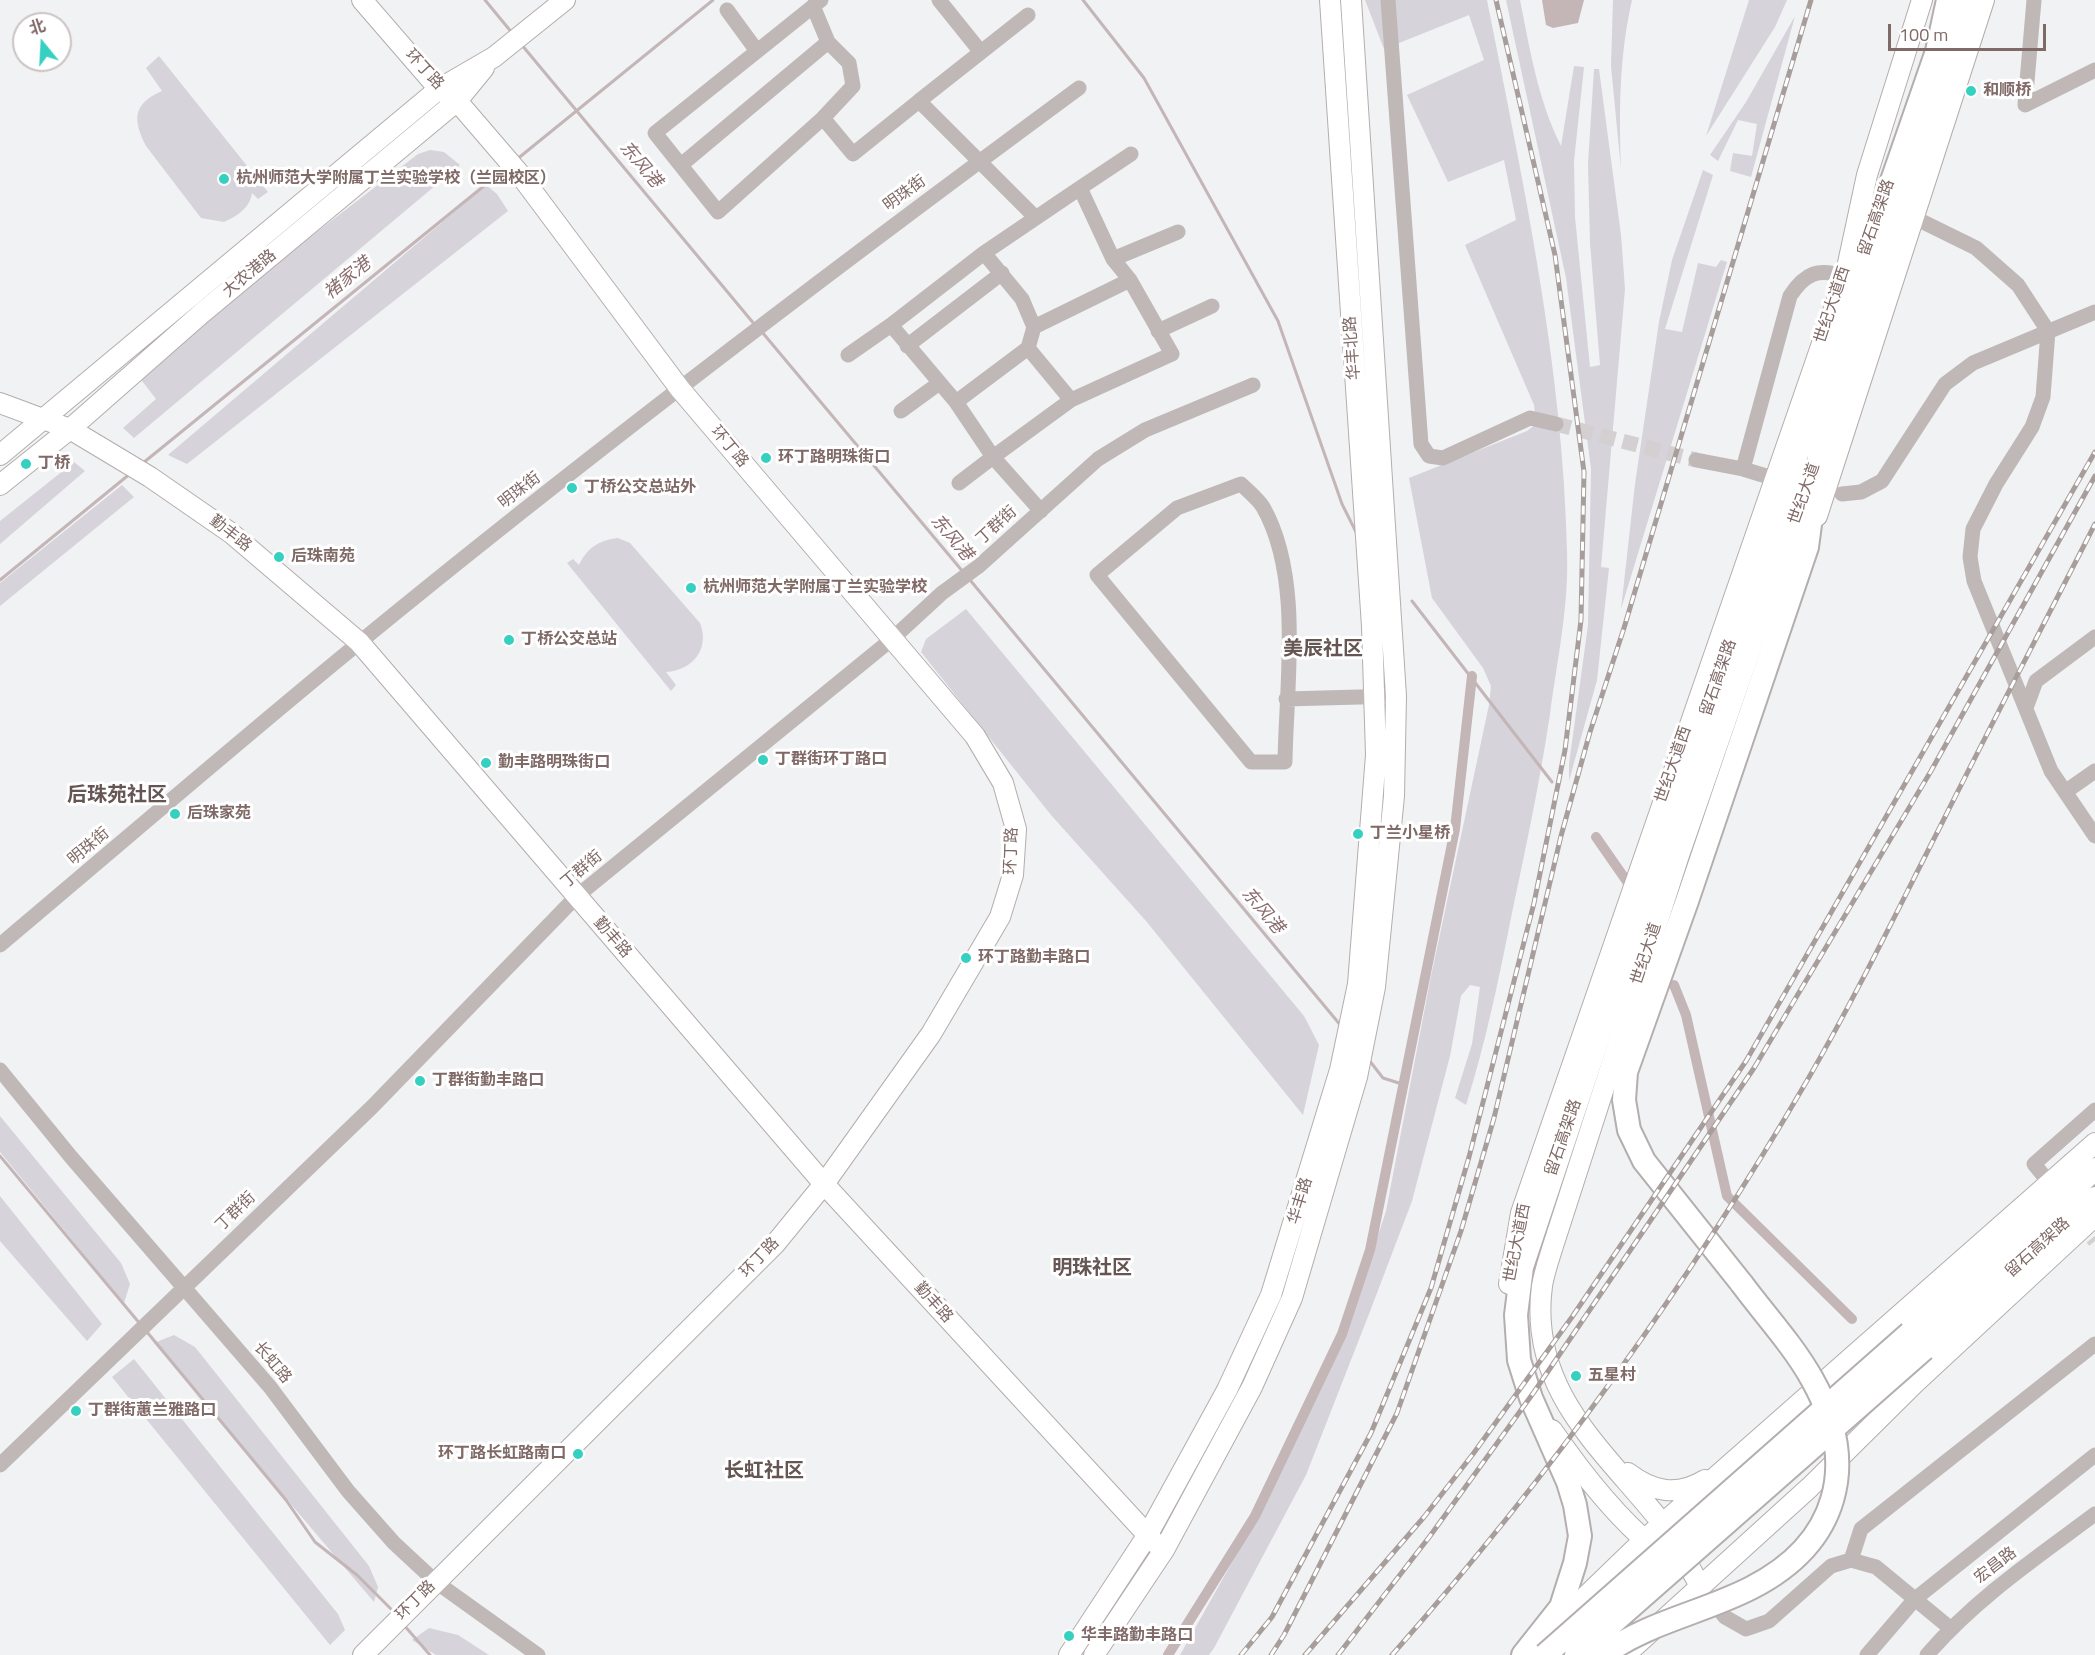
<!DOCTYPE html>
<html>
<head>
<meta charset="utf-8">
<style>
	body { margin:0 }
	#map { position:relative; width:2095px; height:1655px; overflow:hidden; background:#f1f2f4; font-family:"Titillium Web","Noto Sans SC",sans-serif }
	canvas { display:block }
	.north { position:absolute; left:12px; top:12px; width:60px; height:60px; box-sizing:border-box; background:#fff; border:2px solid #ccc3c2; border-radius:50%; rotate:342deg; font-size:16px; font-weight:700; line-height:24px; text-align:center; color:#7f6a67 }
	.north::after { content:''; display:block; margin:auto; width:21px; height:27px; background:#36d0c1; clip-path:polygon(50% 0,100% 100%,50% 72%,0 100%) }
	.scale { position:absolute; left:1888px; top:24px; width:158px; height:27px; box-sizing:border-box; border:3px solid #7f6a67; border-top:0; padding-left:8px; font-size:18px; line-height:21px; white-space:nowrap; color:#7f6a67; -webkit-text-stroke:4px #fff; paint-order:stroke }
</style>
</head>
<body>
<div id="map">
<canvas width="2095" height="1655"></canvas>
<div class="north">北</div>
<div class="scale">100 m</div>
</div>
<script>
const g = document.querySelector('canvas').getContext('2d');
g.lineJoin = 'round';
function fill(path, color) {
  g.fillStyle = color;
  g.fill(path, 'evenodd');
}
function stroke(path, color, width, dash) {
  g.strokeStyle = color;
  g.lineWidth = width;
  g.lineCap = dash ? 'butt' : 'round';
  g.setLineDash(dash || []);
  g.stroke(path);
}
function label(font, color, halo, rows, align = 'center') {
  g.font = font + ' "Titillium Web","Noto Sans SC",sans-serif';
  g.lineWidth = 6;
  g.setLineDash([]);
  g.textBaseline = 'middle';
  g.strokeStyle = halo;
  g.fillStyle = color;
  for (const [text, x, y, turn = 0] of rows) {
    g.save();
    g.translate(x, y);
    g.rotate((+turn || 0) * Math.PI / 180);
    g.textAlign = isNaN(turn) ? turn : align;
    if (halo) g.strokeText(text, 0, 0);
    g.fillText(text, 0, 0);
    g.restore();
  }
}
fill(new Path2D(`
	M1365,0h122c36,182 76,366 80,552 2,54 -10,109 -17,162 -10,67 -24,133 -38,199 -13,65 -26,129 -46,192l-11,-7 17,-54 8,-57 -10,-2 -9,11 -11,60 -38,145 -43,113 -63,161 -92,173 -5,7h-29l78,-139 54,-111 49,-118 25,-76 45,-235 58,-271 2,-19 -8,-18 -51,-70 -23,-120 118,-47 9,-7 -2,-19 -69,-160 51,-25 -12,-60 -56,22 -41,-87 77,-35 -15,-45 -85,34z
	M1506,0h14c10,50 18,100 41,146l13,-80 10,1 -10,94 1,56 15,150 10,-2 -10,-122 -2,-79 6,-95h5l22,166 4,54 -24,278 8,1 -12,112 -28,101v-17l19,-139 3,-156 -25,-191z
	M1613,0h19c-13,57 -13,111 -11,169l-10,-103z
	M1749,0h38l-12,27 -69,109z
	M1795,16l-44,161 -21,-6 3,-18 19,3 5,-32 -19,-4 -20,41 -8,-6 36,-53z
	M159,56l109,136 -10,7 -6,-6c-2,15 -15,23 -28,29l-23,-4 -55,-72c-13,-26 -14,-42 16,-55l-16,-23z
	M430,150l14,2 16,13 -326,273 -11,-10 33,-29 -21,-27 283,-218z
	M1703,170l10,5 -48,154 17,3 16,-69 18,4 5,-7 6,2 -106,347 14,-125 24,-162 13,-62z
	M486,185l11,9 11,17 -321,253 -19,-9z
	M74,462l11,9 -85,73v-23z
	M122,485l12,12 -134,109v-23z
	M618,538l12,5 70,80c10,26 -7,47 -34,49l10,13 -5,6 -104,-128 6,-4 6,6c8,-17 20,-25 39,-27z
	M966,609l338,407 15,29 -16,70 -157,-194 -95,-106 -130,-163 5,-13z
	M0,1116l121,147 9,21 -6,19 -124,-151z
	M0,1196l102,128 -15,17 -87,-100z
	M174,1335l21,12 174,219 9,21 -4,15 -220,-259z
	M134,1359l204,255 7,16 -15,15 -218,-268z
	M429,1628l29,7 31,20h-53l-24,-15z`), '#d6d3db');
fill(new Path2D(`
	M1542,0h42l-6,23 -25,5 -7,-3z`), '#c4b5b7');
stroke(new Path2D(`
	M485,0l28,34
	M1083,0l61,78 134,243 64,183 14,28
	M521,44l234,281
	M516,160l197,-160
	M762,332l202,241
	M143,463l363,-295
	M0,580l131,-107
	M970,580l372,447
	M1412,601l140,181
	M1369,1060l14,18 19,6
	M0,1156l141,169
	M147,1332l139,168 29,42 42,33 39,39
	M403,1624l27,31`), '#c4b5b7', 3);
stroke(new Path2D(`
	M1596,837l32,46
	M1674,985l12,30 41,181 125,123
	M1168,1655l87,-139 87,-182 28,-84 85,-421 17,-153`), '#c4b5b7', 10);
stroke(new Path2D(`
	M1556,424l140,36
	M2078,1220l17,21`), '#d4d0d1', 15, [15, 8]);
const major = new Path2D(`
	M362,0l77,89 18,12 61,71 162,217 295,347 28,47 13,46 -3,46 -13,42 -69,117 -107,150 -49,60 -412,411
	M0,403l70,26 80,48 81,56 128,109 465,542 331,359
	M0,455l439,-366 55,-32 71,-57
	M0,485l70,-56 132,-116 255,-212 27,-33
	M1817,516l167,-516
	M1509,1284l12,-71 324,-936 22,-102 55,-175
	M1552,1430c29,42 62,85 102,118
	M1628,1473c25,19 49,24 77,7
	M1700,1586c-12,-21 -23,-44 -38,-63 -58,-73 -134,-132 -120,-237 2,-13 7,-27 11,-40l126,-391 130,-374
	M1554,1627l90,-87 451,-397
	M1069,1655l78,-119 80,-146 44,-95 69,-225 18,-86 18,-229 -4,-129 -42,-626
	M1094,1655l70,-105 88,-163 40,-89 65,-221 18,-90 19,-191 2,-100 -45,-696
	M1625,1655l185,-168 105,-104 180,-167`);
const highway = new Path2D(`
	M1742,1284l-98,-123 -15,-31 -5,-30 2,-28 61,-171 120,-354 13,-98 33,-90 116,-359
	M1910,1333l185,-164
	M1924,1349l171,-151
	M1523,1655l38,-48 14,-44 5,-27 -5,-31 -7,-23 -37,-84 -12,-38 -3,-45 6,-48 175,-525 240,-691 11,-51`);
stroke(major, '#b4adac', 22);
stroke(highway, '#b4aeae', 26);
stroke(new Path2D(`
	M821,0l-166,133 63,79 105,-94 30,36 66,-53
	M939,0l41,51
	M1388,0l33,444 8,12 14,2 87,-40 26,6
	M2034,0l-9,105 70,-35
	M813,6l15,36 21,21 4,23 -30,32
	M727,10l30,41
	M1028,15l-109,86 117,117
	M681,165l147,-123
	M1080,188l51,-34
	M1915,218l61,30 42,37 30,46 -5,66 -11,30 -36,57 -23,45 -3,28 4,24 77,190 44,65
	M984,253l38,46 12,28 -6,21 43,52
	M1113,259l65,-27
	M1034,327l96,-47
	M1158,331l54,-25
	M907,346l95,-73
	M848,355l43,-30
	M956,402l72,-54
	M901,411l37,-27
	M1696,460l47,9
	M1766,476l-23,-7 47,-173c15,-23 29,-29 55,-19
	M959,483l34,-26 -37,-55 -65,-77 93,-72 96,-65 33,71 17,21 42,74 -101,46 -78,57 48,54
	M1241,484c7,7 17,15 22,23 40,70 23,178 22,255h-34l-154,-187 80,-67z
	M1842,494l19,-2 21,-11 63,-97 28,-21 122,-51
	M1286,699l110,-3
	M2026,708l10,-27 59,-44
	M2065,792l30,-21
	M0,945c120,-101 239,-204 360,-303 234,-192 476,-375 719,-554
	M0,1070l71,87 199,230 78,104 46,52 42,39 102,73
	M2043,1175l-9,-11 61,-54
	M0,1465l372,-358 204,-210 316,-258 50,-46 37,-27 119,-107 47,-29 108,-45
	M1851,1560l10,-31 234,-185
	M1709,1597l16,20 21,12 23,-8 62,-55 20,-6 25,7 74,61
	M1867,1655l48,-56 180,-144
	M1927,1655c48,-56 109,-97 168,-141`), '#bfb8b7', 15);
stroke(major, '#fff', 20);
stroke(highway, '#fff', 22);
const rail = new Path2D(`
	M1241,1655l31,-38 99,-184 60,-145 38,-131 65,-254 31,-153 16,-130 3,-148 -29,-217 -59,-255
	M1271,1655l13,-20 113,-222 64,-182 33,-113 67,-282 29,-104 34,-104 187,-628
	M1305,1655l119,-138 49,-63 99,-137 174,-256 349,-609
	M1338,1655l92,-119 104,-144 220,-324 177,-297 164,-295
	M1392,1655c157,-178 297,-371 416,-576 48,-83 90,-170 134,-256 50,-100 102,-199 153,-299`);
stroke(rail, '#a79e9c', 5);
stroke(rail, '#fff', 3, [9]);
const highwayBridge = new Path2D(`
	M1545,1655l365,-322
	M1576,1655l348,-306
	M1603,1655c45,-33 99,-42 148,-67 88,-45 109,-124 61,-209 -19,-34 -47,-64 -70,-95`);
stroke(highwayBridge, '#b4aeae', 26, []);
stroke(highwayBridge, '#fff', 22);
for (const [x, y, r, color] of [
	[1971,91,6,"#36d0c1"],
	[224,179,6,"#36d0c1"],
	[766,458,6,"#36d0c1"],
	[26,464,6,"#36d0c1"],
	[572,488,6,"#36d0c1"],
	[279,557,6,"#36d0c1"],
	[691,588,6,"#36d0c1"],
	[509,640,6,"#36d0c1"],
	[763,760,6,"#36d0c1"],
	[486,763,6,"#36d0c1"],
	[175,814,6,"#36d0c1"],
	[1358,834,6,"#36d0c1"],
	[966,958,6,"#36d0c1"],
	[420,1081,6,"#36d0c1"],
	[1576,1376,6,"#36d0c1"],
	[76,1411,6,"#36d0c1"],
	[578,1454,6,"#36d0c1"],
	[1069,1636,6,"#36d0c1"]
]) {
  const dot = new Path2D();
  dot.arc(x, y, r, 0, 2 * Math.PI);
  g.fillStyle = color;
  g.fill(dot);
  stroke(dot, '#fff', 2);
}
label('16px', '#7f6a67', '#fff', [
	["环丁路",424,70,47],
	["明珠街",905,194,-36],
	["留石高架路",1877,218,-71],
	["大农港路",250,274,-40],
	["世纪大道西",1833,305,-72],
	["华丰北路",1353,348,-94],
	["环丁路",729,447,50],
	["明珠街",520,491,-38],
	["世纪大道",1805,494,-71],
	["丁群街",997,526,-42],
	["勤丰路",230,534,38],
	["留石高架路",1719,678,-71],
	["世纪大道西",1674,765,-71],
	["明珠街",89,847,-40],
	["环丁路",1012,851,-88],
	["丁群街",582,870,-40],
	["勤丰路",612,938,49],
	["世纪大道",1647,954,-72],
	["留石高架路",1564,1138,-71],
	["华丰路",1301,1201,-73],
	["丁群街",236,1212,-44],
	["世纪大道西",1518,1243,-79],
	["留石高架路",2038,1248,-42],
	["环丁路",760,1258,-46],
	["勤丰路",933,1303,48],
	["长虹路",272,1363,50],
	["宏昌路",1996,1566,-38],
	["环丁路",416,1601,-45]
]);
label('bold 16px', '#7f6a67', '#fff', [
	["和顺桥",1983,91],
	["杭州师范大学附属丁兰实验学校（兰园校区）",236,179],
	["环丁路明珠街口",778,458],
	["丁桥",38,464],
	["丁桥公交总站外",584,488],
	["后珠南苑",291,557],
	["杭州师范大学附属丁兰实验学校",703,588],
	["丁桥公交总站",521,640],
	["丁群街环丁路口",775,760],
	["勤丰路明珠街口",498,763],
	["后珠家苑",187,814],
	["丁兰小星桥",1370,834],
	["环丁路勤丰路口",978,958],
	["丁群街勤丰路口",432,1081],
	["五星村",1588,1376],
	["丁群街蕙兰雅路口",88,1411],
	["环丁路长虹路南口",566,1454,"right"],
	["华丰路勤丰路口",1081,1636]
], 'left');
label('italic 18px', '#8a6d6f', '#fff', [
	["东风港",640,165,50],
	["褚家港",348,279,-39],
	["东风港",951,538,50],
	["东风港",1262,911,50]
]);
label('bold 20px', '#655654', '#fff', [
	["美辰社区",1323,650],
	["后珠苑社区",117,796],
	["明珠社区",1092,1269],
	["长虹社区",764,1472]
]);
</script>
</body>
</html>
